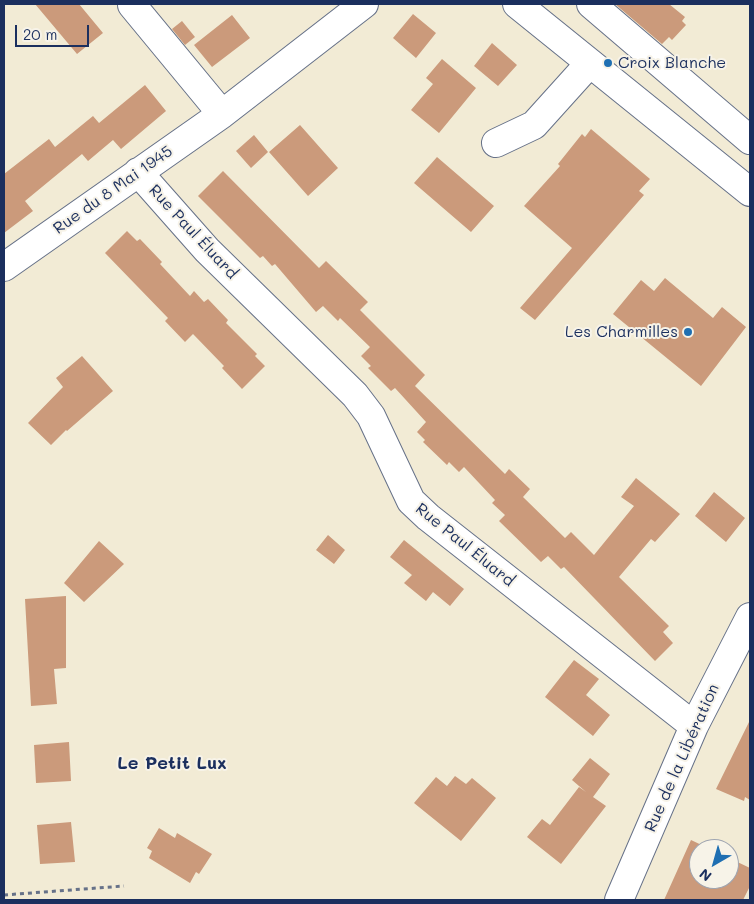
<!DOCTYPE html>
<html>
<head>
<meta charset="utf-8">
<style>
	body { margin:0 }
	#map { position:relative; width:754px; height:904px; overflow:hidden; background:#f2ebd5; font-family:Mali,sans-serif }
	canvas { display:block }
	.frame { position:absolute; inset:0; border:5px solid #1b2f5e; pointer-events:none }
	.north { position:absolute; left:689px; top:839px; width:50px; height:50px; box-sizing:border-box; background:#f7f3e8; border:1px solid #9fa5b1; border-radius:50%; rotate:218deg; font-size:14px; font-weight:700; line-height:20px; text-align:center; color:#1b2f5e }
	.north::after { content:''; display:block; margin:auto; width:18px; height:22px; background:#1f6fb2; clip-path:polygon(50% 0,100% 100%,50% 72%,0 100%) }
	.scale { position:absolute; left:15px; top:25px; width:74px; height:22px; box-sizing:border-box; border:2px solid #1b2f5e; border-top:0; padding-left:6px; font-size:15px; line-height:18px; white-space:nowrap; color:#1b2f5e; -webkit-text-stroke:4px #f7f3e8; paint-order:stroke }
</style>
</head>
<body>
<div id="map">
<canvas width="754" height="904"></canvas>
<div class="frame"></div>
<div class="north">N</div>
<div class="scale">20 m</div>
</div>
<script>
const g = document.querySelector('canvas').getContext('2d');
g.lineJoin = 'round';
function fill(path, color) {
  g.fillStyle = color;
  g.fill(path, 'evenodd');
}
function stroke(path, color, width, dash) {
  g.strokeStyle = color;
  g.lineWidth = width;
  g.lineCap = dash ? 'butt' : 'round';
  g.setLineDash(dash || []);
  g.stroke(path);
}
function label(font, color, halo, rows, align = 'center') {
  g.font = font + ' Mali,sans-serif';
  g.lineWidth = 4;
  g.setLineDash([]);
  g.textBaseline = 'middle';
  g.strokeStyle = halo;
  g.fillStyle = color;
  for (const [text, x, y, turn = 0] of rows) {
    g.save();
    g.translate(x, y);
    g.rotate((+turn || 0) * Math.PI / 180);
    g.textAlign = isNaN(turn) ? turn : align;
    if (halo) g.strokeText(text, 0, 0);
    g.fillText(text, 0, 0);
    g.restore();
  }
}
fill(new Path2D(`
	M35,4h44l24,29 -26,21z
	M615,4h54l16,13 -3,4 4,4 -14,15 -3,-3 -7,7z
	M413,14l23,19 -20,25 -23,-20z
	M232,15l18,23 -38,29 -18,-22z
	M182,21l13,16 -10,8 -13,-16z
	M492,43l25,22 -19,21 -24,-20z
	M442,59l34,29 -37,45 -28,-23 22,-26 -7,-6z
	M145,85l21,26 -45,38 -8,-9 -25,21 -6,-7 -57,47 8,10 -29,22v-59l45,-35 6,8 38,-31 6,7z
	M300,125l38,43 -30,28 -39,-44z
	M591,129l59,50 -11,12 5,4 -109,125 -15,-12 52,-60 -48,-42 36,-40 -2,-2 24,-30 3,3z
	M254,135l14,17 -17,16 -15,-17z
	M437,157l57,49 -23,26 -57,-49z
	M223,171l96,97 7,-7 42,41 -8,8 65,65 -10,11 90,88 4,-5 21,20 -7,8 42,41 6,-6 23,23 40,-49 -13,-9 15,-19 44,36 -25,28 -4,-3 -32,38 50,49 -6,6 10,11 -18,18 -91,-94 -3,2 -13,-13 -7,6 -42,-41 6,-6 -13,-12 3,-3 -31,-33 -5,5 -10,-10 -2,3 -24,-23 2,-2 -8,-8 9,-10 -31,-34 -4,3 -23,-23 3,-2 -10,-10 9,-9 -30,-29 -2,3 -15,-15 -7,6 -41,-48 -3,2 -9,-10 -3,2 -62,-62z
	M127,231l10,10 3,-2 22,23 -2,2 30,32 4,-5 10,11 4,-3 20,21 -2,3 31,31 -2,2 10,10 -23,23 -20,-21 2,-2 -31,-32 -8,8 -20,-21 3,-3 -63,-65z
	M665,278l48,40 9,-11 24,20 -45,59 -88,-72 28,-34 13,11z
	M82,356l31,35 -46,40 -1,-1 -15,15 -23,-22 35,-36 -7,-9z
	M714,492l31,26 -19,24 -31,-26z
	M328,535l17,15 -11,14 -18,-14z
	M404,540l60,49 -14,17 -17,-14 -7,9 -22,-18 8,-8 -22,-18z
	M99,541l25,23 -40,38 -20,-19z
	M66,596v72l-12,1 3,35 -26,2 -6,-107z
	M574,660l25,19 -13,16 24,20 -17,21 -48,-39z
	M750,720v80l-5,-3 -1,4 -28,-12z
	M69,742l2,39 -35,2 -2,-38z
	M590,758l20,16 -17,23 13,9 -45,58 -34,-27 15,-18 8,6 29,-38 7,5 -14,-12z
	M455,776l11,8 6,-6 24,20 -35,43 -47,-38 22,-26 11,9z
	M71,822l4,40 -35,2 -3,-39z
	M159,828l16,10 2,-5 35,21 -13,20 -3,-2 -6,11 -41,-25 3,-7 -5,-3z
	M691,840l19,9h-11v30h30v-21l21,10v18l-7,14h-79z`), '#cb9a7b');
const minor = new Path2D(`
	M133,4l-1,1 90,109
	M517,4l233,188
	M591,4l159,136
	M496,143l38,-18 55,-61
	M138,172l69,78 148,145 16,21 40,85 17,16 266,209
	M4,267l218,-153 142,-110
	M619,900l75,-174 56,-109`);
stroke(minor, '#667188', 30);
stroke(new Path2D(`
	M4,895l120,-9`), '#667188', 3, [4, 4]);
stroke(minor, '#fff', 28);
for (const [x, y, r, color] of [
	[608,63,5,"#1f6fb2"],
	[688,332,5,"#1f6fb2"]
]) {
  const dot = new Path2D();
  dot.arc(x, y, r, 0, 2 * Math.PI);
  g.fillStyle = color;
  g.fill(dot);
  stroke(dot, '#f7f3e8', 2);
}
label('16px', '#1b2f5e', '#f7f3e8', [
	["Croix Blanche",618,63],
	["Les Charmilles",678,332,"right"]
], 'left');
label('16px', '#1b2f5e', '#f7f3e8', [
	["Rue du 8 Mai 1945",113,190,-35],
	["Rue Paul Éluard",193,232,47],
	["Rue Paul Éluard",465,545,39],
	["Rue de la Libération",682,758,-66]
]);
label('bold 18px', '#1b2f5e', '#f7f3e8', [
	["Le Petit Lux",172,763]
]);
</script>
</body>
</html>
